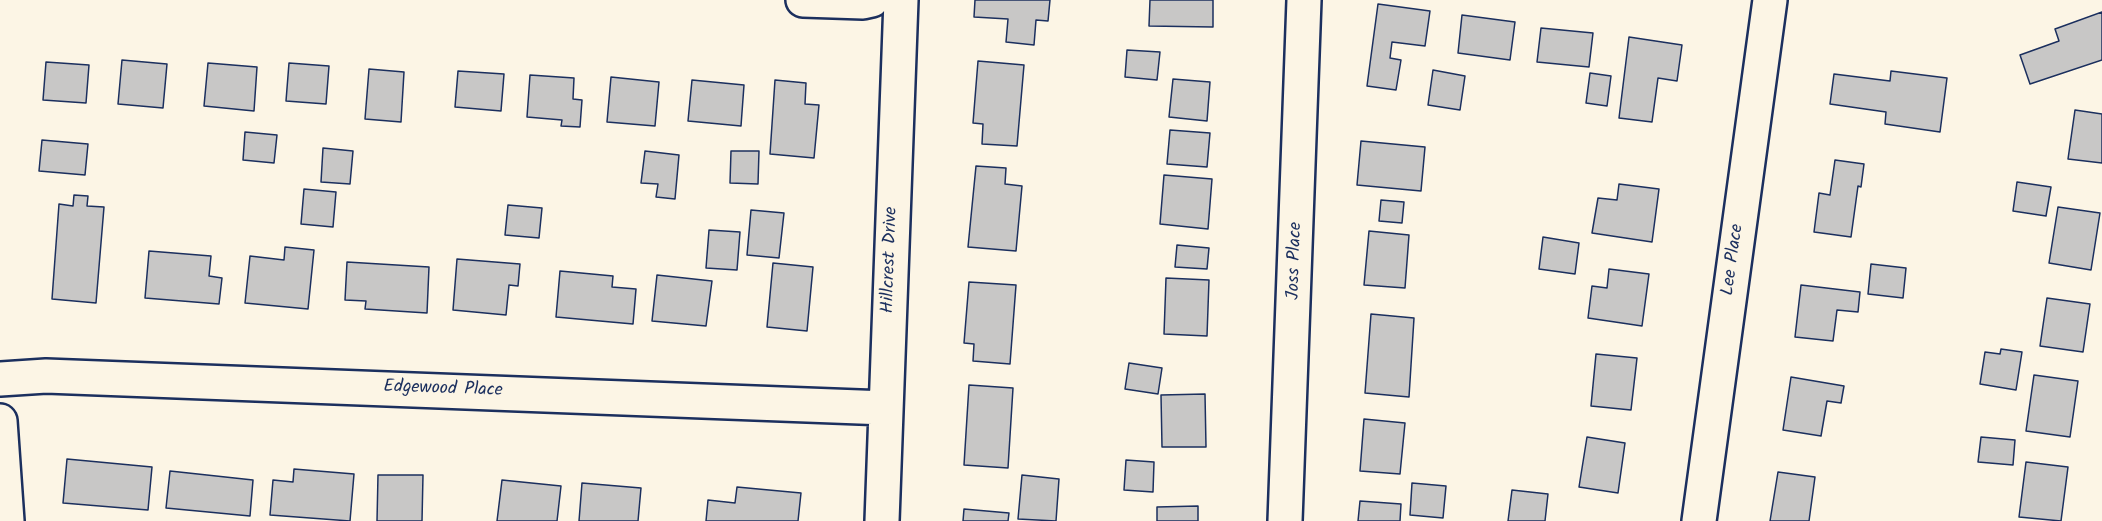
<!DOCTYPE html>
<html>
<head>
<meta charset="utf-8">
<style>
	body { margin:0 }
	canvas { display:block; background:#fcf5e5 }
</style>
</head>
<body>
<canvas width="2102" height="521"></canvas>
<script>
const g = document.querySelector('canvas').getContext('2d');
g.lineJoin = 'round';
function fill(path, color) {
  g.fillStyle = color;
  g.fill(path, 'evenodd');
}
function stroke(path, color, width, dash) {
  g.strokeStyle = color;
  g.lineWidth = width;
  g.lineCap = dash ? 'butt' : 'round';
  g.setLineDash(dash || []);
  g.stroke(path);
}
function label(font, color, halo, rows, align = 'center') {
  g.font = font + ' Kalam,sans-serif';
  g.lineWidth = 5;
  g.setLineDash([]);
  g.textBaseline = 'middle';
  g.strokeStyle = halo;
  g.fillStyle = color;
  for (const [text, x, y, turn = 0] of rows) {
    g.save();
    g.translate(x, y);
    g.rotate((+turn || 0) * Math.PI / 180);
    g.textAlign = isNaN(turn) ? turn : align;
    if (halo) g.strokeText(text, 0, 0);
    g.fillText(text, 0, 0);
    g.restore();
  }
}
const building = new Path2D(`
	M975,0h75l-2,21 -12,-1 -2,25 -28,-3 2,-23 -34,-2z
	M1150,0h63v27l-64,-1z
	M1378,4l52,7 -5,35 -33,-4 -2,16 11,2 -5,30 -29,-4z
	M2102,12v48l-72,24 -10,-29 39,-14 -4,-12z
	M1462,15l53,7 -5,38 -52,-7z
	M1541,28l52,5 -4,34 -52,-5z
	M1629,37l53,8 -5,36 -19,-3 -6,44 -33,-4z
	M1127,50l33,2 -3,28 -32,-3z
	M122,60l45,4 -4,44 -45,-4z
	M978,61l46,4 -7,81 -35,-2 1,-20 -10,-1z
	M46,62l43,3 -3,38 -43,-3z
	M208,63l49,4 -3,44 -50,-5z
	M289,63l40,3 -3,38 -40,-3z
	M369,69l35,3 -3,50 -36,-3z
	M1433,70l32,6 -5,34 -32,-5z
	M458,71l46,3 -3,37 -46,-4z
	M1891,71l56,7 -7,54 -55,-8 1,-12 -56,-8 4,-30 56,7z
	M1590,73l21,3 -4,30 -21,-3z
	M530,75l44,3 -1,21 9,1 -2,27 -19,-1 1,-6 -35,-3z
	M611,77l48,5 -4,44 -48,-4z
	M1173,79l37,3 -3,39 -38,-4z
	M692,80l52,5 -3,41 -53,-5z
	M775,80l31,3 -1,21 14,1 -5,53 -44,-4z
	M2075,110l27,4v49l-34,-4z
	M1170,130l40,3 -3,34 -40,-3z
	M245,132l32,3 -3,28 -31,-3z
	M42,140l46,4 -3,31 -46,-4z
	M1361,141l64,6 -4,44 -64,-6z
	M323,148l30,3 -3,33 -29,-2z
	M645,151l34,4 -4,44 -19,-2 2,-13 -17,-1z
	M731,151h28l-1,33 -28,-1z
	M1835,160l29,4 -3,23 -3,-1 -7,51 -37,-5 5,-39 11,2z
	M976,166l30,2 -1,16 17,2 -6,65 -48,-4z
	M1164,175l48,4 -4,50 -48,-5z
	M2017,182l34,5 -5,29 -33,-5z
	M1619,184l40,5 -7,53 -60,-9 6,-35 19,2z
	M304,189l32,3 -3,35 -32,-3z
	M74,195l14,1 -1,10 17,1 -8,96 -44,-4 7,-95 14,2z
	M1381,200l23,2 -2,21 -23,-2z
	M508,205l34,3 -3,30 -34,-3z
	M2058,207l42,6 -9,57 -42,-7z
	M751,210l33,3 -5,45 -32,-3z
	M709,230l31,2 -3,38 -31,-2z
	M1369,231l40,4 -4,53 -41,-3z
	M1543,237l36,6 -4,31 -36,-5z
	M1177,245l32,3 -2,21 -32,-2z
	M285,247l29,3 -6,59 -63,-6 5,-47 34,4z
	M149,251l62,5 -2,20 13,2 -3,26 -74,-6z
	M457,259l63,5 -2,22 -9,-1 -3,30 -53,-5z
	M347,262l82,5 -2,46 -62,-4 1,-8 -21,-1z
	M773,263l40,4 -6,64 -40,-4z
	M1871,264l35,4 -3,30 -35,-4z
	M1609,269l40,5 -7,52 -54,-8 4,-32 15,2z
	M560,271l53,5 -1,11 24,2 -3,35 -77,-7z
	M657,275l55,6 -6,45 -54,-5z
	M1166,278l43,2 -2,56 -43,-2z
	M969,282l47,3 -6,79 -37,-3 1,-17 -10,-1z
	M1801,285l59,7 -2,20 -21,-2 -4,31 -38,-4z
	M2047,298l43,6 -7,48 -43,-6z
	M1371,314l43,4 -5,79 -44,-4z
	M2001,349l21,3 -6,38 -36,-6 5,-32 15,2z
	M1596,354l41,4 -6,52 -40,-4z
	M1129,363l33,5 -4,26 -33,-5z
	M2034,375l44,6 -8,56 -44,-6z
	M1791,377l53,9 -3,17 -14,-2 -6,35 -38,-6z
	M969,385l44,3 -5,80 -44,-3z
	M1205,394l1,53h-44l-1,-52z
	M1364,419l41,4 -5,51 -40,-3z
	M1587,437l38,6 -7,50 -39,-6z
	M1981,437l34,3 -2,25 -35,-3z
	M67,459l85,8 -4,43 -85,-7z
	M1126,460l28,2 -1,30 -29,-2z
	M2026,462l42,5 -7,54 -42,-4z
	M294,469l60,5 -4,47 -80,-6 3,-35 20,2z
	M170,471l83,9 -3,36 -84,-8z
	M1778,472l37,5 -6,44h-39z
	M378,475h45l-1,46h-45z
	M1022,475l37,4 -3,42 -38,-2z
	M502,480l59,6 -4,35h-60z
	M582,483l59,5 -3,33h-59z
	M1412,483l34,3 -3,32 -33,-3z
	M737,487l64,6 -3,28h-92l2,-21 27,3z
	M1512,490l36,4 -3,27h-37z
	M1360,501l41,3 -1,17h-42z
	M1198,506v15h-41v-14z
	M964,509l45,4 -1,8h-45z`);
fill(building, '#c8c7c6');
stroke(building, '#1b2f5e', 1.5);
const street = new Path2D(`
	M803,0l60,2 9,-2
	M0,379l46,-3 840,32
	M0,421l7,100
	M882,521l19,-521
	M1285,521l19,-521
	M1699,521l71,-521`);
stroke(street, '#1b2f5e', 38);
stroke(street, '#fcf5e5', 33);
label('18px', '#1b2f5e', '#fcf5e5', [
	["Hillcrest Drive",891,260,-88],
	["Lee Place",1734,260,-82],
	["Joss Place",1296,261,-88],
	["Edgewood Place",443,390,2]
]);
</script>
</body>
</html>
